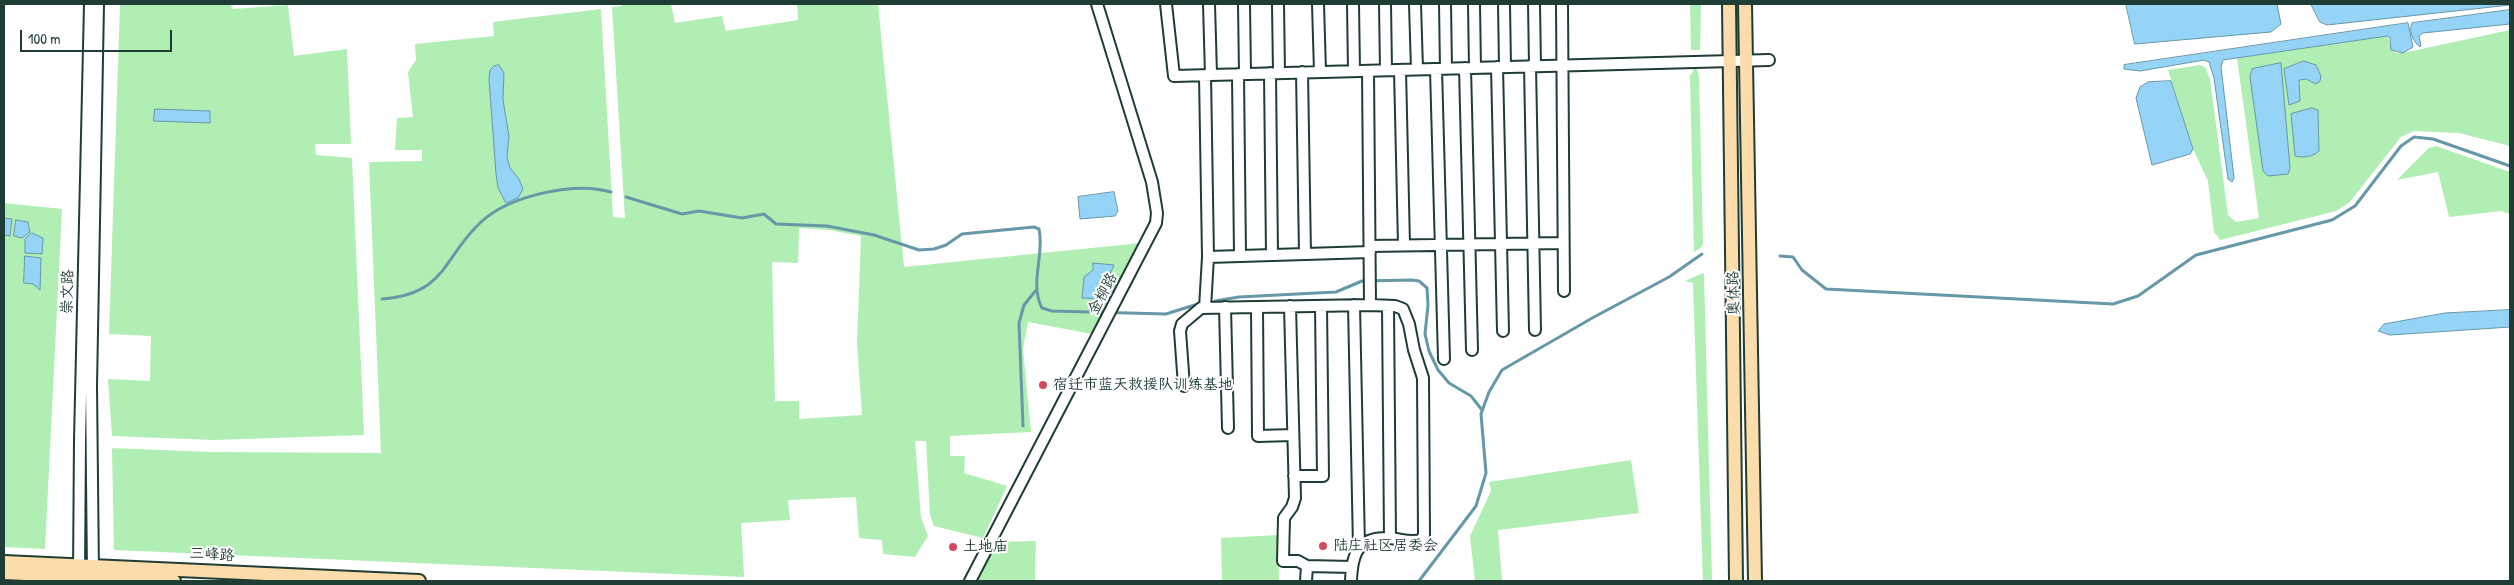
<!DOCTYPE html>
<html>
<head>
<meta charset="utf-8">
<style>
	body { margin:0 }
	#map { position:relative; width:2514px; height:585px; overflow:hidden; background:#fff; font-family:"Patrick Hand",sans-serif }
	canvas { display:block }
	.frame { position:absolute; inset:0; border:5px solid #1f3d34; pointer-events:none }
	.scale { position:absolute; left:20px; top:30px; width:152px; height:22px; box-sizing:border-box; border:2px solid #1f3d34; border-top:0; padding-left:6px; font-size:15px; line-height:18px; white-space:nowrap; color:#1f3d34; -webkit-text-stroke:4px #fff; paint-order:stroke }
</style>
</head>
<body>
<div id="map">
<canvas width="2514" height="585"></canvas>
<div class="frame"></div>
<div class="scale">100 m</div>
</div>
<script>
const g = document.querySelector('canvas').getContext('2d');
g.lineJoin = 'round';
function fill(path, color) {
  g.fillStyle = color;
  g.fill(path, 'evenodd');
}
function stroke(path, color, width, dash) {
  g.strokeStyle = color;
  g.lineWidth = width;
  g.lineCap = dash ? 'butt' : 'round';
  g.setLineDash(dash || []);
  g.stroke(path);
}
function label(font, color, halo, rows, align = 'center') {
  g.font = font + ' "Patrick Hand","LXGW WenKai TC",sans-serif';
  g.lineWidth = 4;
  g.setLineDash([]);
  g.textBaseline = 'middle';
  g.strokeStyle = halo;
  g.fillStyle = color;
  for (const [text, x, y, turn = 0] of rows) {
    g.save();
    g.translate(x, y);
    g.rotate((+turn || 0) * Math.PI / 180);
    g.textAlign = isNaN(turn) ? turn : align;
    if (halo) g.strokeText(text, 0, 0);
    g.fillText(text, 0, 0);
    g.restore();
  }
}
fill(new Path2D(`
	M120,4h111l1,5 56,-4 6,51 53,-7 4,95h-36l1,11 36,3 12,277 -150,5 -102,-4 -4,-57 42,2 1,-45 -42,-2z
	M623,4h48l4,19 47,-7 4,15 72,-11 -1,-16h81l26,263 237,-24 -49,91 -64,-12 -5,27 8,83 -81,4v20h15l-1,17 43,13 -24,52 -49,-12 -4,-11 -4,-74h-11l6,76 7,19 -13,21 -32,-3 -1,-14 -23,-2 -3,-41 -68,3 2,20 -49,3 3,54 -630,-27 -2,-102 98,4 171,1 -12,-291 53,-1v-11h-27l2,-32 16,-1 -5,-45 8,-12 -1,-16 79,-8 -1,-14 108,-13 12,208 12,1 -13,-211 10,-1zM799,228l30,2 32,6 -4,107 5,72 -63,4v-18h-24l-3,-139 26,1z
	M1690,4h11l-1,46h-9z
	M2510,30v116l-51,-13 -45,-2 -13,6 -52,66 -13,8 -116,29 -6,-8 -6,-51 -15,-32 -25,-79 32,-5 5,2 5,12 18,136 8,7 23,-4 -22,-160 150,-22 8,17h8z
	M1694,68l3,1 2,7 4,167 -1,4 -8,5 -4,-177 2,-1z
	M2436,146l74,26v42l-9,-3 -52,6 -11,-45 -41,8 32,-32z
	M4,203l58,6 -17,340 -41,-2z
	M1703,273l1,2 8,306h-9l-10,-298 -8,-2z
	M1631,460l8,53 -141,17 4,51h-27l-5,-45 21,-45 -2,-9z
	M1278,535l1,46h-57l-1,-43z
	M1036,541l-1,40h-62l21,-39z`), '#b0eeb4');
const water = new Path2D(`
	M2126,4h151l4,20 -10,8 -136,12z
	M2311,4h199v1l-183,20 -7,-3z
	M2510,10v14l-87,9 -4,3 2,10 -1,1c-7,-5 -12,-17 -8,-24z
	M2408,23l5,24 -10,6 -12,-3 -1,-12 -3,-2 -164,24 -2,7 13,111 -2,4 -4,-3 -14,-101 -5,-16 -5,-2 -64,11 -16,-2v-4z
	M2304,61l12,4 5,11 -1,5 -4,3 -10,-5 -7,1 1,21 -11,4 -5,-36z
	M2281,63l9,105 -2,6 -20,2 -5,-5 -13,-94 2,-8z
	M499,65l5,8 -1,27 6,36 -2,21 3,11 9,11 4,10 -5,9 -12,5 -8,-15 -2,-14 -7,-95 1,-9 4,-4z
	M2171,81l22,68 -3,5 -38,11 -16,-67 4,-11 8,-5z
	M2312,108l6,2 1,41c-6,6 -17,7 -24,5l-4,-42z
	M155,109l55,2v12l-56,-2z
	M1114,192l4,19 -3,5 -35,3 -2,-22z
	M4,218l8,1 -2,17 -6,-1z
	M16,220l12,2 2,10 -8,6 -8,-2z
	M32,233l11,5 -1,16 -17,-1v-14z
	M25,256l16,2 -1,32 -7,-6 -9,-1z
	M1093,263l21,2 -15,34 -17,-1 2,-21 9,-7z
	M2510,310v17l-120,8 -12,-4 6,-7 61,-11z`);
fill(water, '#95d4f6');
stroke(water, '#6698a8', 1);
stroke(new Path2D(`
	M626,197l56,17 17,-3 43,7 22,-4 12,10 51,2 47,9 45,15 15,-1 12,-4 16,-11 72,-7 5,2c6,25 -10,55 3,79l10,3 114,3 35,-11
	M1780,256l13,1 9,13 24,19 287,15 25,-8 58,-41 136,-35 23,-14 46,-60 13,-9 19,2 77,27
	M382,299c65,-5 60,-41 99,-77 28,-26 93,-41 130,-30
	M1215,301l24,-4 97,-5 26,-11 50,-1 7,1 8,7 1,17 -3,29 4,17 9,19 11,13 22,13 11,14
	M1023,426l-4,-103 5,-18 13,-16
	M1419,581l57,-75 10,-33 -5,-59 8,-22 13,-22 92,-53 75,-40 33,-23`), '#6698a8', 3);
const minor = new Path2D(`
	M1166,4l8,72 595,-16
	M1209,4l2,71
	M1244,4l1,70
	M1278,4l1,69
	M1318,4l2,68
	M1353,4l1,67
	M1385,4l1,66
	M1415,4l2,65
	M1445,4l1,65
	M1474,4l1,64
	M1504,4l1,63
	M1534,4l1,62
	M1562,4l2,287
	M1530,66l5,264
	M1497,67l6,264
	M1465,68l7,282
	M1436,69l8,290
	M1400,70l4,175
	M1302,72l3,182
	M1270,73l2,182
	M1238,74l2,182
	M1205,75l3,182
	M1370,246l193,-3
	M1354,305l5,242
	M1290,306l5,192 -3,9 -8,11 -1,43h15l9,5
	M1388,306l2,232
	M1225,307l3,121
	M1257,307l1,129 35,-1
	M1205,308l3,-51 162,-5
	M1184,386l-4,-55 2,-7 19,-16 169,-3 -2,-234
	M1294,476h29l-2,-170
	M79,573l1,-133 10,-436
	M93,573l-2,-187 7,-382
	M970,581l186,-358 1,-10 -5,-31 -55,-178
	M1306,581l1,-15 45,1
	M1351,581c1,-28 7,-44 38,-43 12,1 21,5 32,2l3,-5 -1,-157 -9,-28 -5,-26 -6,-15 -8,-3 -25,-1`);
const major = new Path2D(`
	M1729,4l7,577
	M1745,4l10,577
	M4,562l415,19
	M4,573l170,8`);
stroke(minor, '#1f3d34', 14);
stroke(major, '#1f3d34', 16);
stroke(minor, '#fff', 10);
stroke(major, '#fddcac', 12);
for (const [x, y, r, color] of [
	[1043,385,5,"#d1495b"],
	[1323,546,5,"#d1495b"],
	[953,547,5,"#d1495b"]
]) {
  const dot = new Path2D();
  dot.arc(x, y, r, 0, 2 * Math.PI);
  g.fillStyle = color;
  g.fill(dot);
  stroke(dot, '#fff', 2);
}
label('15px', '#1f3d34', '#fff', [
	["崇文路",68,292,-89],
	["奥体路",1734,293,-91],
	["金柳路",1103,294,-62],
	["三峰路",212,555,3]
]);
label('15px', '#1f3d34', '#fff', [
	["宿迁市蓝天救援队训练基地",1053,385],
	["陆庄社区居委会",1333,546],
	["土地庙",963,547]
], 'left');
</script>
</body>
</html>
